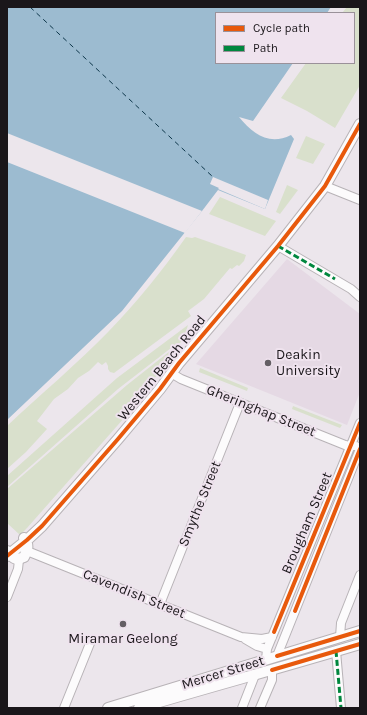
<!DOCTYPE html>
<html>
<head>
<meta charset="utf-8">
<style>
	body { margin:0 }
	#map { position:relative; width:367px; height:715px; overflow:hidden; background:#ece6ec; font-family:Karla,sans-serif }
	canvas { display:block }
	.frame { position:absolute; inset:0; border:8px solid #1a161a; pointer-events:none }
	.legend { position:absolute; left:215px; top:12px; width:140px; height:52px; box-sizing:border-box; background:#efe3ee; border:1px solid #9a9199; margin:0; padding:5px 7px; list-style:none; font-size:12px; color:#1a161a }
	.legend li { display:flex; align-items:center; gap:8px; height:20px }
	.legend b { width:20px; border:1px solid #9a9199 }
</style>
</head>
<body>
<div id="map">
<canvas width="367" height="715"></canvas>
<div class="frame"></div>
<ul class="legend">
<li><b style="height:5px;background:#e8590c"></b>Cycle path</li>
<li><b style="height:5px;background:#00873e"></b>Path</li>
</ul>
</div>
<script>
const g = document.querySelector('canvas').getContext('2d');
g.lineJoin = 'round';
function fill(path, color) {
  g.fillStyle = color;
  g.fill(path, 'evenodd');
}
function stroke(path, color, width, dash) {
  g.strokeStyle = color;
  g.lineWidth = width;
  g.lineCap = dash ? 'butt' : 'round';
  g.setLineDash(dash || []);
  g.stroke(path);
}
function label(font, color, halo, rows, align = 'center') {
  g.font = font + ' Karla,sans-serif';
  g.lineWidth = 4;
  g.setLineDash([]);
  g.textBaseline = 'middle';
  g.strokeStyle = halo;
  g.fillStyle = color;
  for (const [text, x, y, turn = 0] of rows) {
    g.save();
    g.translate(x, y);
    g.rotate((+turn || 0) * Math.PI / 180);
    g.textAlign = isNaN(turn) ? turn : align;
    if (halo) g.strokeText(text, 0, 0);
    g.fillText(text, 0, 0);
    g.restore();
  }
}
fill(new Path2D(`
	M287,259l73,55v78l-13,33 -151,-61z`), '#e5d9e4');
fill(new Path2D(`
	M347,7h13v78l-25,43 -28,-17 -26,-13 25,-35h48v-50h-12z
	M306,136l19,8 -12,20 -17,-6z
	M287,185l11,5 -18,24 -4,-2z
	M220,197l56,24 -11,15 -56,-22z
	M186,237l6,1 3,-1 51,18 -2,6 -5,5 -2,-1 -5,4 -2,-1 -26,31 -16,12 3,5 -77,57 -4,-1 -2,-3v-3l-2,-4 -4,3 -4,-3 -9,9 -11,7 -10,11 -14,10 -17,22 10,8 -21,23 -19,17v-43c34,-32 70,-62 102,-95 28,-29 54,-61 77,-94z
	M188,325l-5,16 -12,7 -53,41 -111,98v-11l110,-98z
	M179,346h3l-29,34 2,3 -128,145 -7,7 -13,-12v-34l120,-104 43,-34z
	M200,368l48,20 -1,3 -48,-19z
	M293,406l49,19 -2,3 -48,-19z`), '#d9e0cc');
fill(new Path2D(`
	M7,7h324l-4,6h-111v50h77l-40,58 -14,-4c14,17 30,29 52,18l3,4 -29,70 -47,-19 -16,21 -80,100 -115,109z`), '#9cbbd0');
fill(new Path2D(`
	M7,133l195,78 -17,22 -178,-71z
	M213,177l55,23 -3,9 -47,-20 1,-1 -9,-4z`), '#ece6ec');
stroke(new Path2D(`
	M30,7l183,170`), '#0d364a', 1, [5, 4]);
const minor = new Path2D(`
	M325,186l35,14
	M278,246l73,43 9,8
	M171,373l10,6 164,66 4,1h7
	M27,551l214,86 21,2 10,-2
	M7,597l11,-28 1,-9
	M160,604l80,-201
	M340,637l1,-14 19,-48
	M245,639l12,7 10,3
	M336,651l5,57
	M277,656l83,-207
	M266,660l1,-11 93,-226
	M64,708l27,-67
	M242,708l13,-33
	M260,708l12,-28v-10`);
const tertiary = new Path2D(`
	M7,551c6,7 8,10 17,6 4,-8 5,-12 0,-19
	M7,556l20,-16 15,-14 76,-87 42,-50 19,-26 99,-117 47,-60 35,-62
	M108,708l252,-77
	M139,708c74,-22 148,-42 221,-64`);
stroke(minor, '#b8b3b7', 10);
stroke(tertiary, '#b8b3b7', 12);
stroke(minor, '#fcfbfc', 8);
stroke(tertiary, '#fcfbfc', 10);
stroke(new Path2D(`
	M278,246l57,33
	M336,651l5,57`), '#00873e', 3, [6, 3]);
stroke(new Path2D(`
	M7,556l20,-16 15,-14 76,-87 42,-50 19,-26 99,-117 47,-60 35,-62
	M295,611l65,-162
	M274,632l86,-209
	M277,656l83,-25
	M272,670l88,-26`), '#e8590c', 4);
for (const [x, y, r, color] of [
	[268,363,4,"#645f64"],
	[123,624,4,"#645f64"]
]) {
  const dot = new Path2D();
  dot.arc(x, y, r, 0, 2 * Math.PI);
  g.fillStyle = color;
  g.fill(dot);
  stroke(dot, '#efe3ee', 1.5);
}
label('14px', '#1a161a', '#efe3ee', [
	["Deakin",276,355],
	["University",276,371],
	["Miramar Geelong",123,639,"center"]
], 'left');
label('14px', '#1a161a', '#efe3ee', [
	["Western Beach Road",162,368,-51],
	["Gheringhap Street",261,411,22],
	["Smythe Street",200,504,-68],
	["Brougham Street",307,523,-67],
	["Cavendish Street",134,594,22],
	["Mercer Street",223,673,-17]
]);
</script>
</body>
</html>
